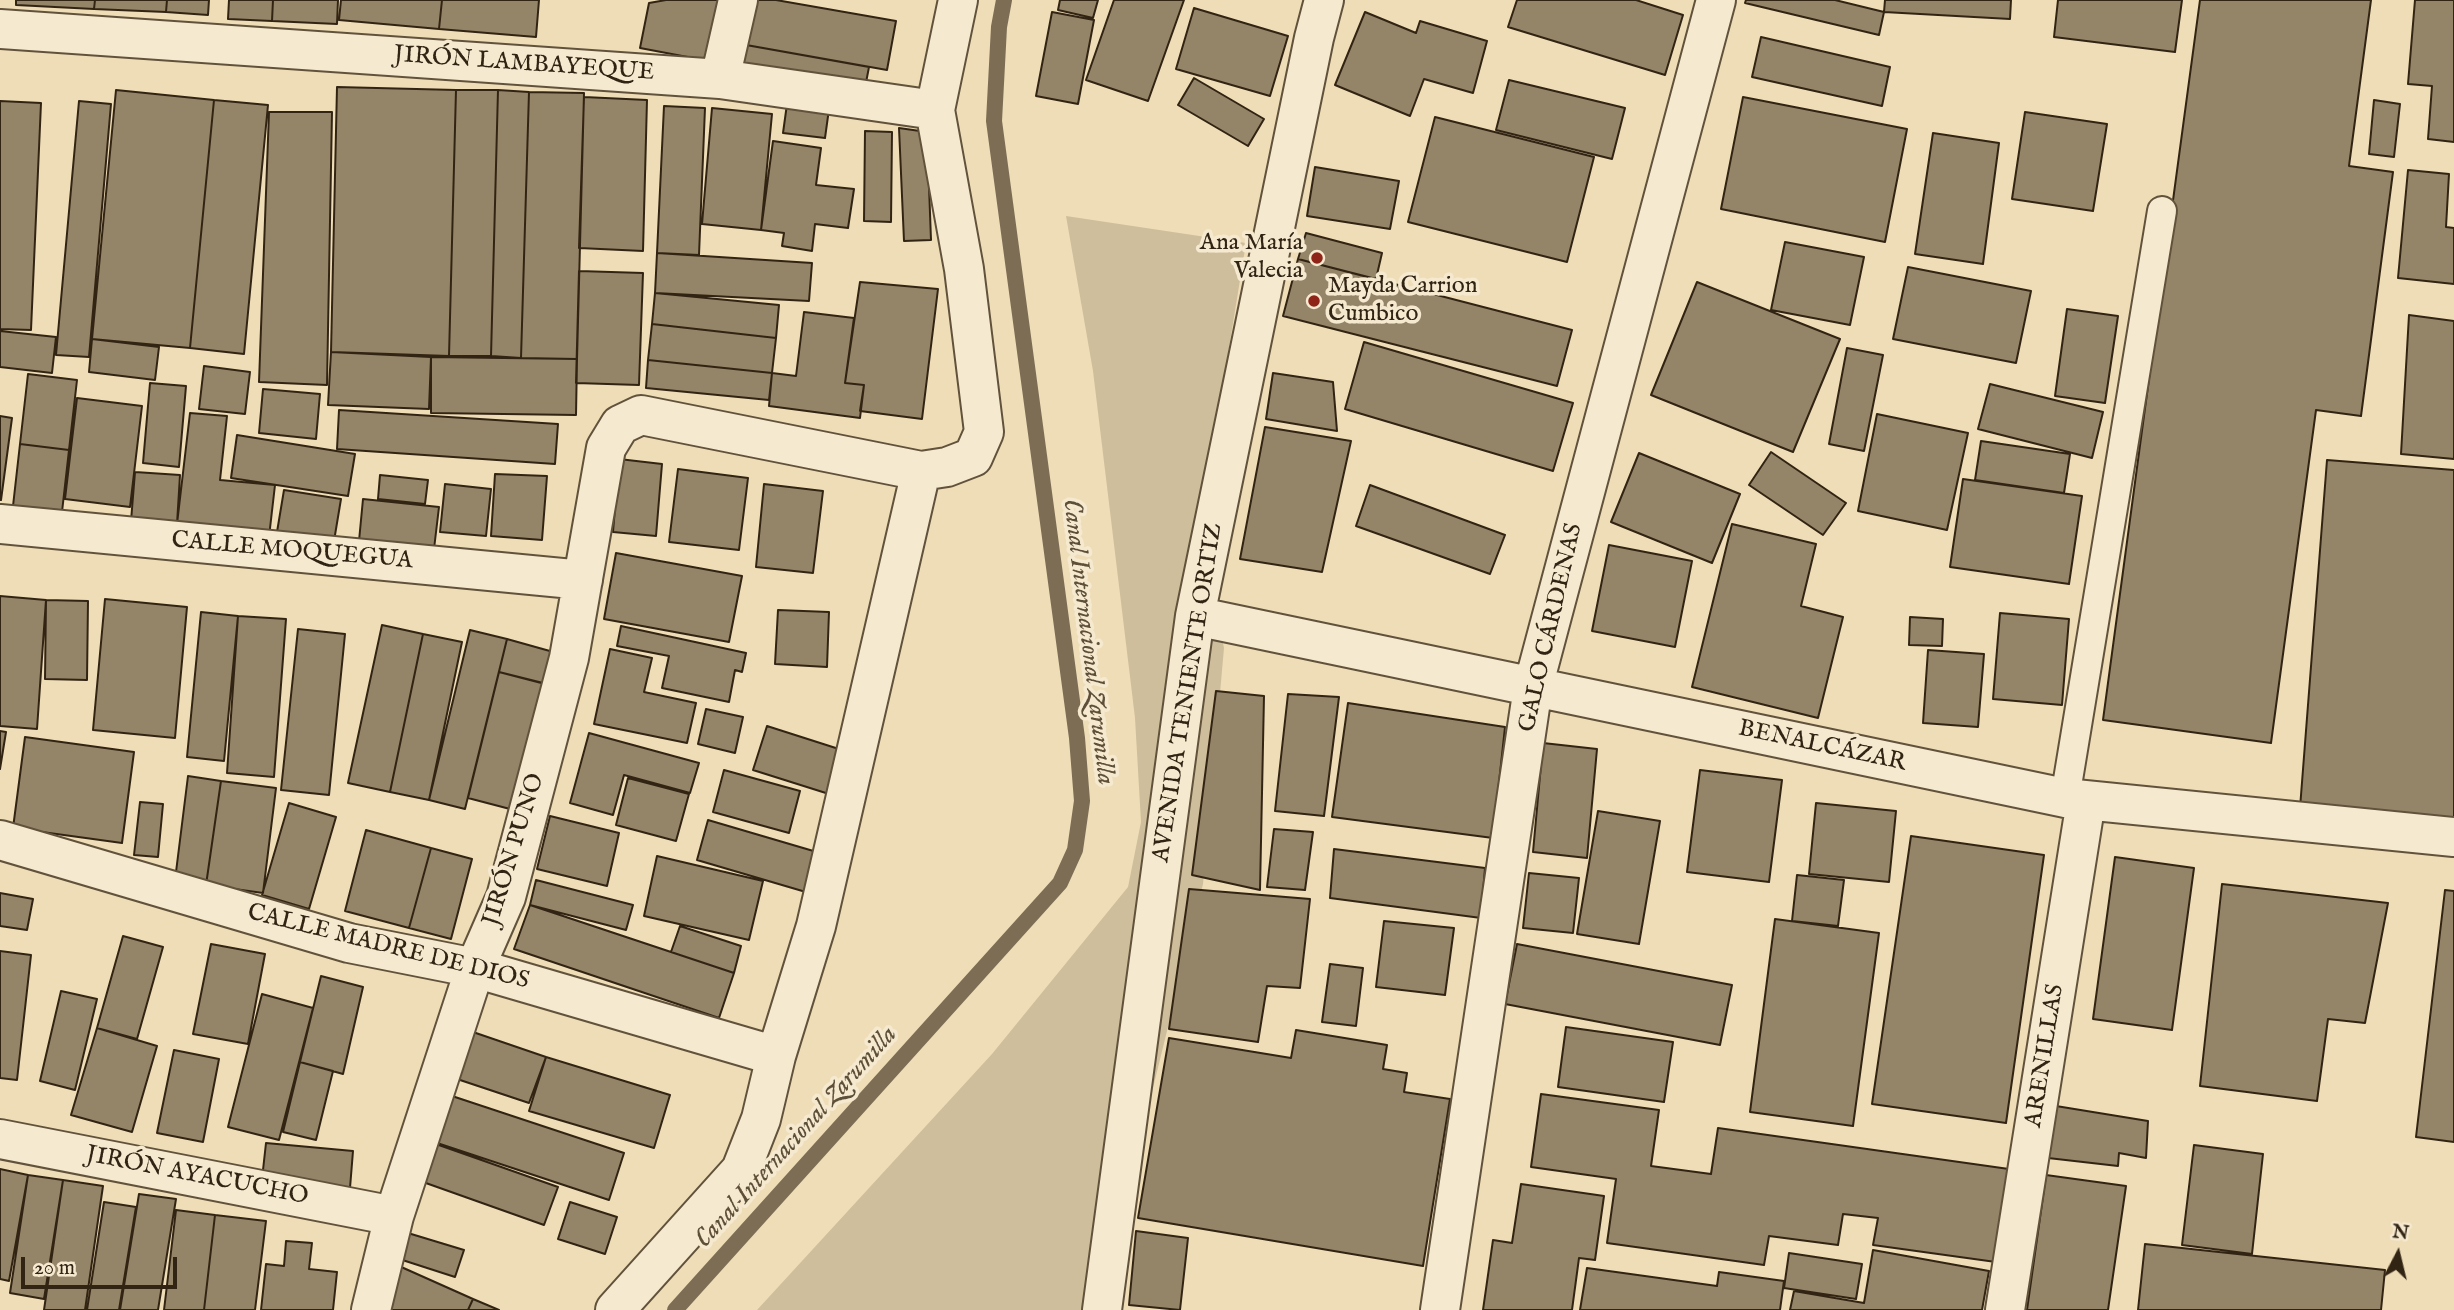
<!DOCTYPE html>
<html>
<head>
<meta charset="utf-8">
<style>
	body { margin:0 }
	#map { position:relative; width:2454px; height:1310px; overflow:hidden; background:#efddb7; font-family:"IM FELL English",serif }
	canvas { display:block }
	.north { position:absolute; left:2363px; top:1219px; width:70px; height:70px; -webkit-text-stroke:5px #f5e9d0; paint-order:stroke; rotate:7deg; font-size:19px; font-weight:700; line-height:28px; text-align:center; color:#322413 }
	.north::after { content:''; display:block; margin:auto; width:24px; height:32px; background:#322413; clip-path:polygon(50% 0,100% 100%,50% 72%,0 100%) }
	.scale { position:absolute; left:21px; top:1257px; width:156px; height:32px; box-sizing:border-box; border:4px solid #322413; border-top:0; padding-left:9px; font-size:21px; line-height:24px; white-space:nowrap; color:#322413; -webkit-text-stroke:5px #f5e9d0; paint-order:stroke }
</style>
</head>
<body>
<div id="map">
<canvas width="2454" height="1310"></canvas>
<div class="north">N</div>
<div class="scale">20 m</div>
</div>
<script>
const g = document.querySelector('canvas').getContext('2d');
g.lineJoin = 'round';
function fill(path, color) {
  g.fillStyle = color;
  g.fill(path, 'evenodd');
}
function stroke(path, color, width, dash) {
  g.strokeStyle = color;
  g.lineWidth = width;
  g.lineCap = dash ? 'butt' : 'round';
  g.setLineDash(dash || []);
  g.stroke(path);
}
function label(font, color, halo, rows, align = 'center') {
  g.font = font + ' "IM FELL English",serif';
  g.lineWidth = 7;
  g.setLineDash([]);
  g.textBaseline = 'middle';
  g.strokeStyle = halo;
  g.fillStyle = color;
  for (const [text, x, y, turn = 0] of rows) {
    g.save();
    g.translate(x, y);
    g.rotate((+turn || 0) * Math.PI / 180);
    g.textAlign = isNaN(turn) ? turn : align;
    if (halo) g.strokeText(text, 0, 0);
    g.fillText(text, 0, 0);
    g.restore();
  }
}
fill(new Path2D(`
	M1066,216l180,27 -47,290 25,115 -21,236 -63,257 -41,80 34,6 -16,83h-360l235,-256 136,-167 13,-65 -6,-104 -42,-347z`), '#cfbe9b');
stroke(new Path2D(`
	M675,1310l385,-427 15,-33 7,-49 -5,-63 -83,-617 5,-94 5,-27`), '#7d6d54', 16);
const building = new Path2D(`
	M16,0h79l-1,9 -78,-4z
	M95,0h72l-1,12 -72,-3z
	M167,0h42l-1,15 -42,-3z
	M229,0h44l-1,21 -44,-2z
	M273,0h65l-1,24 -65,-3z
	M341,0h101l-3,29 -100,-9z
	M442,0h97l-3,37 -97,-8z
	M666,0h60l-12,62 -74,-14 9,-45z
	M744,0h32l120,21 -9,49 -152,-27z
	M1060,0h38l-5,18 -35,-8z
	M1114,0h70l-36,101 -62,-21z
	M1517,0h119l47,15 -18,60 -157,-48z
	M1746,0h89l49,12 -5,23 -134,-32z
	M1885,0h126l-1,19 -126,-7z
	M2058,0h124l-7,52 -121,-15z
	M2200,0h171l-22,166 44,6 -32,244 -45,-6 -45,333 -168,-23z
	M2415,0h39v142l-26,-3 4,-53 -24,-2z
	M1194,8l94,28 -18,60 -94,-27z
	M1052,12l42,8 -16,84 -42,-8z
	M1365,12l51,21 4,-12 67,20 -14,52 -49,-14 -14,37 -75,-31z
	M1761,37l129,30 -8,39 -130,-29z
	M735,43l134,24 -5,26 -133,-24z
	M1194,78l70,41 -16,27 -70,-41z
	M1509,80l116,28 -13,51 -116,-29z
	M337,87l119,3 -7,266 -118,-4z
	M116,90l98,10 -24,248 -98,-9z
	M456,90h42l-7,266h-42z
	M498,90l31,2 -8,266 -30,-2z
	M529,92l55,1 -7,266 -56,-1z
	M584,97l63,3 -4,151 -64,-3z
	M1743,97l164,32 -22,113 -164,-33z
	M214,100l54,5 -24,249 -54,-6z
	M2374,100l26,4 -6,53 -25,-3z
	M0,101l41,2 -10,227 -31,-1z
	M79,101l32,3 -22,253 -33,-2z
	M787,104l42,5 -4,29 -42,-5z
	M664,106l41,2 -6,147 -42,-2z
	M712,108l60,6 -11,116 -59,-6z
	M269,112h63l-5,273 -68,-3z
	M2025,112l82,12 -14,87 -81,-12z
	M1435,117l159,40 -27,105 -159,-40z
	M899,128l28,4 4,108 -27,1z
	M865,131l27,1 -1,90 -27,-1z
	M1933,133l66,10 -16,121 -68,-10z
	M773,141l48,7 -5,37 38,4 -6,39 -33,-4 -3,27 -30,-5 2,-13 -23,-3z
	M1315,167l84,14 -9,48 -83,-13z
	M2408,170l41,4 -3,53 8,1v56l-56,-6z
	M1306,233l76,20 -6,26 -78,-20z
	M1785,242l79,15 -14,68 -79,-15z
	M657,253l155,10 -3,38 -154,-8z
	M1298,259l274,71 -15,56 -274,-70z
	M1908,267l123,24 -15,72 -123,-24z
	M579,271l64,2 -4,112 -63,-2z
	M860,282l78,7 -16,130 -62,-8 4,-26 -19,-2z
	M1697,282l143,57 -47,113 -142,-57z
	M655,293l124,12 -3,33 -124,-14z
	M2067,309l51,7 -13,87 -50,-7z
	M804,312l50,6 -9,65 19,2 -4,33 -91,-12 3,-33 24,3z
	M2409,315l45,6v138l-53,-5z
	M652,324l124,14 -4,35 -124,-13z
	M0,331l56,6 -4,36 -52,-6z
	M92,339l67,8 -4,33 -66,-8z
	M1364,342l209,61 -20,68 -208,-62z
	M1847,348l36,7 -19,96 -35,-7z
	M331,352l100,5 -2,52 -101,-4z
	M431,357l146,2 -1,56 -145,-2z
	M648,360l124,13 -3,27 -123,-12z
	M204,366l46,6 -5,42 -46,-5z
	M1273,373l60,9 4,49 -71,-12z
	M28,374l49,6 -8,70 -49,-6z
	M150,383l36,3 -7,81 -36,-4z
	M1990,384l113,28 -11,46 -114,-29z
	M263,389l57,5 -4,45 -57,-6z
	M77,398l65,8 -12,101 -65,-8z
	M339,410l219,14 -3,40 -218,-15z
	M190,413l37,3 -7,64 55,5 -6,52 -92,-13z
	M1877,414l91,19 -21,97 -89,-19z
	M0,416l12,2 -11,82h-1z
	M1265,427l86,14 -29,131 -82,-13z
	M237,435l118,19 -7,42 -117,-18z
	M1981,441l89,13 -6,39 -89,-13z
	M20,444l49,6 -7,62 -49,-6z
	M1771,452l75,51 -23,32 -74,-50z
	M1639,453l101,41 -28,69 -101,-41z
	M619,459l43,5 -6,72 -43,-4z
	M2327,460l127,10v351l-154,-13z
	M678,469l70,9 -9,72 -70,-8z
	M135,472l45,3 -3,49 -46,-3z
	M495,474l52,2 -5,64 -51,-4z
	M380,475l48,5 -3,24 -47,-5z
	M1963,479l119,17 -13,88 -119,-17z
	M445,484l46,5 -5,47 -46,-4z
	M764,484l59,7 -10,82 -57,-6z
	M1370,485l135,50 -15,39 -134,-48z
	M284,490l57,9 -7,42 -57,-9z
	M363,499l76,8 -5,42 -75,-8z
	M1732,524l84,20 -15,62 42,11 -25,101 -126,-31z
	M1609,545l83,16 -17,86 -83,-16z
	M616,553l126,23 -13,66 -125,-23z
	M0,596l46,4 -9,129 -37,-3z
	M105,599l82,8 -12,131 -82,-8z
	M46,600l42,1 -1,79 -42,-1z
	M778,610l51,2 -2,55 -52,-3z
	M201,612l37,4 -14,145 -37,-4z
	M2000,613l69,6 -7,86 -69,-6z
	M238,616l48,3 -12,158 -47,-4z
	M1910,617l33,2 -1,27 -33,-1z
	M382,625l41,9 -33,158 -42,-9z
	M621,626l125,27 -4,19 -7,-2 -6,32 -67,-14 7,-32 -52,-10z
	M298,629l47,5 -16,161 -48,-5z
	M470,630l37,9 -42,170 -36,-9z
	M423,634l39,8 -33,158 -39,-8z
	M507,639l50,14 -8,32 -50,-13z
	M610,649l42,9 -8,34 52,11 -9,40 -93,-19z
	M1928,650l56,4 -6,73 -55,-4z
	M499,672l44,11 -33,126 -42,-11z
	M1216,691l48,5 -4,194 -68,-15z
	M1288,694l51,3 -15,119 -49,-5z
	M1348,703l157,24 -12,111 -161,-21z
	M706,709l37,8 -8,36 -37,-9z
	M767,726l75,24 -13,44 -76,-24z
	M0,731l6,1 -6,37z
	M589,733l110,30 -9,30 -66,-18 -11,40 -43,-12z
	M25,737l109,15 -12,91 -109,-15z
	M1543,743l54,6 -10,109 -54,-6z
	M724,770l76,21 -11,42 -76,-21z
	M1700,770l82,10 -13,102 -82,-10z
	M188,776l33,5 -15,104 -31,-5z
	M628,778l61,16 -13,47 -60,-16z
	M221,781l55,7 -13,105 -57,-8z
	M140,802l23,2 -5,53 -24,-2z
	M289,803l47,14 -27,92 -47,-14z
	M1816,803l80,8 -7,71 -80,-8z
	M1598,811l62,10 -21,123 -62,-10z
	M550,816l69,17 -12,53 -70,-17z
	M708,820l119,35 -11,40 -119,-35z
	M1274,829l39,3 -8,58 -38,-3z
	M366,830l65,18 -22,80 -64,-17z
	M1911,836l133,19 -38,268 -134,-19z
	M431,848l41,11 -21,80 -42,-11z
	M1334,849l151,19 -4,50 -151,-20z
	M657,856l106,25 -14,59 -105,-24z
	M2115,857l79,11 -22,162 -79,-11z
	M1529,873l50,5 -6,55 -50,-5z
	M1797,875l47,5 -6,46 -46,-5z
	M536,880l97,25 -7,25 -96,-25z
	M2222,884l166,19 -23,120 -37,-4 -11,82 -117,-15z
	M1189,889l121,10 -10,89 -33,-2 -9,56 -89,-13z
	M2445,890l9,1v251l-38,-5z
	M0,893l33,6 -6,31 -27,-4z
	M530,905l204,68 -15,45 -205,-69z
	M1775,919l104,14 -26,193 -103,-14z
	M1384,921l70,7 -9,67 -69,-8z
	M680,926l61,20 -7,27 -63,-21z
	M123,936l40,11 -26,92 -40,-11z
	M211,944l54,10 -17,90 -55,-10z
	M1517,944l215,41 -12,60 -215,-41z
	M0,951l31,4 -14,125 -17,-2z
	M1330,964l33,4 -7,58 -34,-4z
	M321,976l42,11 -20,87 -43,-12z
	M61,991l36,8 -22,91 -35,-9z
	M262,994l51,14 -34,132 -51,-13z
	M1566,1027l107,15 -9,60 -106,-15z
	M97,1028l60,18 -25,86 -61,-17z
	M1296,1030l91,15 -4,24 24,4 -3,19 46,7 -27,167 -285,-48 31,-180 122,20z
	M470,1031l76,26 -17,46 -75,-25z
	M174,1050l45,9 -16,83 -46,-9z
	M546,1057l124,38 -16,53 -125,-37z
	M300,1062l33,9 -17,69 -33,-8z
	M1541,1094l118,16 -8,56 60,8 7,-46 298,42 -13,93 -130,-18 5,-27 -35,-4 -5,31 -69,-9 -5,29 -157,-22 9,-64 -85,-12z
	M452,1096l172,57 -15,47 -172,-57z
	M2056,1106l92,15 -2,37 -27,-5 -1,13 -70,-8z
	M266,1143l87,8 -3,37 -88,-9z
	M436,1144l122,43 -14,38 -121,-43z
	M2194,1145l69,9 -11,100 -70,-9z
	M0,1169l28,6 -19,106 -9,-2z
	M28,1175l35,5 -19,119 -34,-6z
	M2046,1175l80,11 -18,124h-81z
	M63,1180l40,6 -18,124h-41z
	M1521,1184l83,12 -9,64 -16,-2 -7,52h-89l10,-70 19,3z
	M139,1194l37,5 -18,111h-38z
	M104,1202l32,5 -17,103h-32z
	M570,1202l47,15 -12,37 -47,-15z
	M176,1210l39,5 -11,95h-40z
	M215,1215l51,6 -11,89h-51z
	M398,1230l66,20 -9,27 -65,-21z
	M1136,1231l52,7 -8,72 -51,-5z
	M286,1241l26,2 -3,26 28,3 -4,38h-72l5,-46 18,2z
	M2145,1244l240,26 -4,40h-243z
	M1873,1250l116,21 -7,39h-192l4,-19 70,12z
	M1789,1253l73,11 -6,35 -72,-11z
	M399,1266l74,33 -5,11h-89z
	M1587,1268l130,18 2,-14 65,9 -4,29h-200z
	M473,1299l26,11h-31z`);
fill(building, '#948468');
stroke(building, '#322413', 2);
const service = new Path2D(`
	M2065,798l97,-587`);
const minor = new Path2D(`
	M0,29l720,50 215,31
	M720,79l18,-79
	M0,524l583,56
	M1195,616l870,182 389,39
	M0,840l349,103 126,25 301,88
	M0,1139l394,77
	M371,1310l23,-94 81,-248 31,-71 63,-239 37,-210 14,-23 21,-10 280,56 26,-4 26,-10 11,-25 -20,-163 -29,-159 23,-110
	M615,1310l126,-140 20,-51 15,-63 40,-130 105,-455
	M1102,1310l93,-694 119,-578 10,-38
	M1440,1310l93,-623 183,-687
	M2005,1310l81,-509`);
stroke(service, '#61523c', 32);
stroke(minor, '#61523c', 42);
stroke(service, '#f5e9d0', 28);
stroke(minor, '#f5e9d0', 38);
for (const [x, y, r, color] of [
	[1317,258,7,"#8f2418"],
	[1314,301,7,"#8f2418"]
]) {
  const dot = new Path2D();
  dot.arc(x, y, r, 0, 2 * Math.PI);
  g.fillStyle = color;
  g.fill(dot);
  stroke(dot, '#f5e9d0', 2.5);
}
label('24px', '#322413', '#f5e9d0', [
	["JIRÓN LAMBAYEQUE",524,65,4],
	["CALLE MOQUEGUA",292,552,5],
	["GALO CÁRDENAS",1552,628,-77],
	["AVENIDA TENIENTE ORTIZ",1189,693,-81],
	["BENALCÁZAR",1822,747,12],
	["JIRÓN PUNO",515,850,-73],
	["CALLE MADRE DE DIOS",388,948,14],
	["ARENILLAS",2046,1056,-81],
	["JIRÓN AYACUCHO",197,1177,11]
]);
label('24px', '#322413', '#f5e9d0', [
	["Ana María",1303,244],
	["Valecia",1303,272],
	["Mayda Carrion",1328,287,"left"],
	["Cumbico",1328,315,"left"]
], 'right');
label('italic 26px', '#5e4f39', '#f5e9d0', [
	["Canal Internacional Zarumilla",1087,642,83],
	["Canal Internacional Zarumilla",797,1138,-48]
]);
</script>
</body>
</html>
